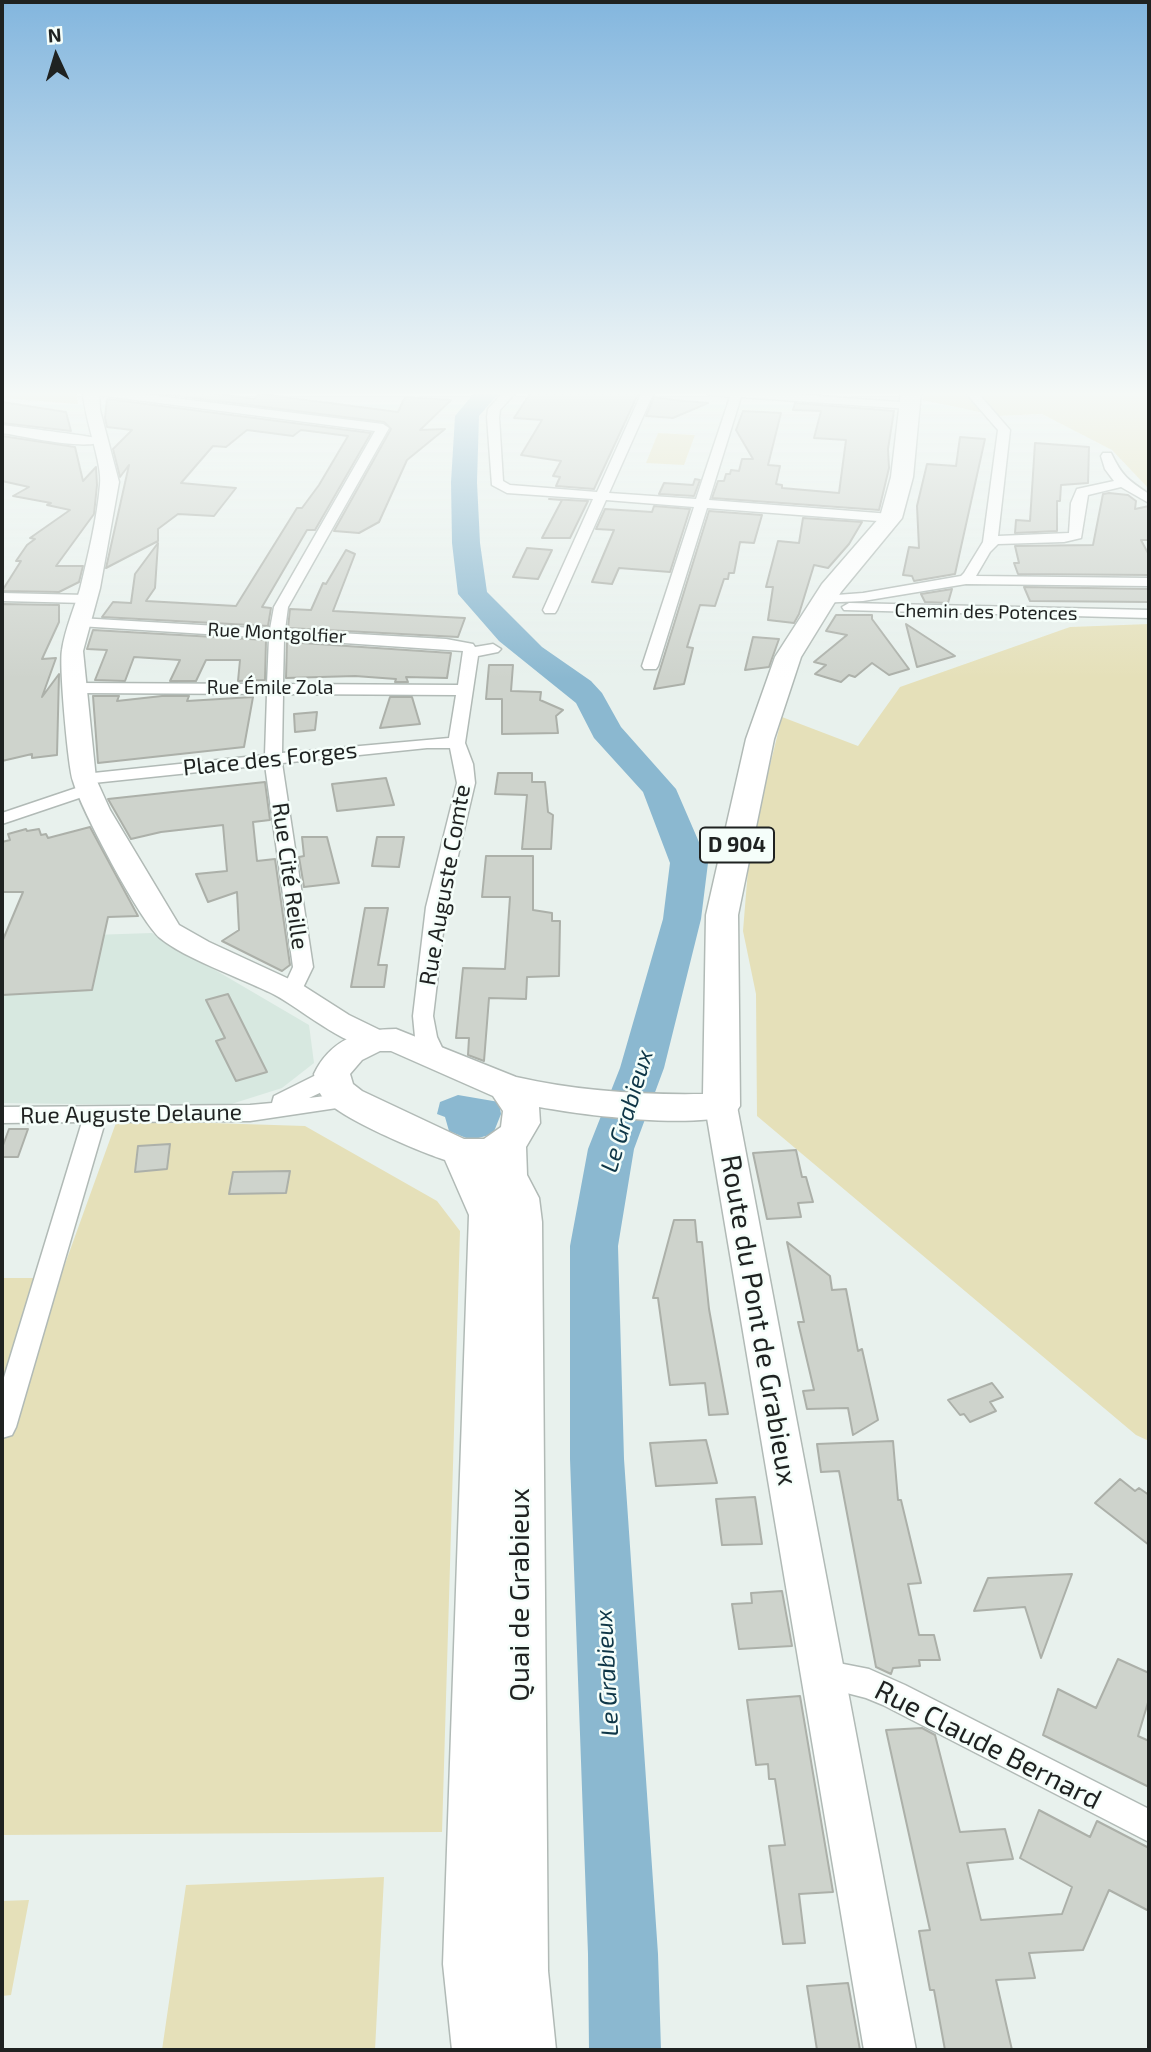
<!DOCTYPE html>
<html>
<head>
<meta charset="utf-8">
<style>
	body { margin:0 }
	#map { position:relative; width:1151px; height:2052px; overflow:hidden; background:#e8f1ed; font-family:"Exo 2",sans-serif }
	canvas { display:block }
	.frame { position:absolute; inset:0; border:4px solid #1f2221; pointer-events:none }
	.north { position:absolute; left:21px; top:21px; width:70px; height:70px; -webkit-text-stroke:5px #f5fefa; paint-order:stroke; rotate:356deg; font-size:19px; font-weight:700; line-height:28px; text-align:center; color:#1f2221 }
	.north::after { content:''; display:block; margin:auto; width:24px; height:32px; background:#1f2221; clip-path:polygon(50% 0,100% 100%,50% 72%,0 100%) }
</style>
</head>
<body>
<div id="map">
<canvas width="1151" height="2052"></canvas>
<div class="frame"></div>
<div class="north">N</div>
</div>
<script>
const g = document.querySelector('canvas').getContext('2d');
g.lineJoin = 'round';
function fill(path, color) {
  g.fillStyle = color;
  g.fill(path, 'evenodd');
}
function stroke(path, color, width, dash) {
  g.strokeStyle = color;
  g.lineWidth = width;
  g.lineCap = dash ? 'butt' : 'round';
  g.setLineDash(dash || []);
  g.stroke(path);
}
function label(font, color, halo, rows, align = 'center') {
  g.font = font + ' "Exo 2",sans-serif';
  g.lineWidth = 5;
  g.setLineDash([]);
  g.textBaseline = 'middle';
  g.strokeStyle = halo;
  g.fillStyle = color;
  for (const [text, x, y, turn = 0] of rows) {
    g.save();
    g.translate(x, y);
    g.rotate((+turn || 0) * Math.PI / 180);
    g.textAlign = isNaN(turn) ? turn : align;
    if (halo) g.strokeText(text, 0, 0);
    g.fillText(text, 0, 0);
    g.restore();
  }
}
fill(new Path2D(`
	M152,933l157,92 5,38 -32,25 -57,18 -223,-3v-165z`), '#d7e8e0');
fill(new Path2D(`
	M2,392h74l2,12 -76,-6z
	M924,392h225v97l-37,-39 -70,-36 -44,2 -75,-16z
	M658,433l37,2 -11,30 -38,-2z
	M1149,624v817l-13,-6 -379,-319 -1,-122 -13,-63 7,-86 32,-128 76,29 42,-59 170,-60z
	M117,1120l188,6 132,75 23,30 -18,601 -440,3v-557h58z
	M384,1877l-9,173h-213l24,-165z
	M29,1900l-18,95 -9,1v-95z`), '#e5e0b9');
fill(new Path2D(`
	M458,1095l41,7 2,12 -8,20 -22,6 -22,-9 -4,-14 -8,-3 3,-12z`), '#8bb8d0');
fill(new Path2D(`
	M475,392h25l-21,24 -2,66 3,61 7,49 55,55 49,34 11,12 19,34 55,62 32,74 -7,56 -37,149 -30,81 -16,97 6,213 34,495 3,96h-72l-1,-96 -18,-495v-213l18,-97 32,-81 43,-149 7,-56 -27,-71 -49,-54 -18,-35 -77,-62 -41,-47 -6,-51 -1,-61 4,-66z`), '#8bb8d0');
const building = new Path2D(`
	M146,392h55l53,7 6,-5 138,18 7,-15 46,3 -31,30 25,-1 -38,31 -28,62 -20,11 -25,-2 57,-102 -7,-7z
	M531,392h108l-45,97 -38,-3 4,-9 -7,-1 8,-15 -40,-6 21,-35 -28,-2z
	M654,397l20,3 34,3 -35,15 -27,-2z
	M107,399l264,34 -56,97h-8l-45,77 9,1 -3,18 -166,-9 11,-15 18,1 4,-29 23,-31 -3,45 -9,13 90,5 61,-98h5l17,-23 29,-49 -47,-6 -8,6 -46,-6 -21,17 -13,-1 -32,37 55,5 -22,28 -36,-2 -20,15v12l-52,27 23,-103 -9,12 -7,-28 19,-19 -25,-3 -2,-9z
	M2,402l64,10 5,19 -69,-8z
	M795,403l99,8 -6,38 1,19 -10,42 -167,-12 6,-17h6l2,-7h4l1,-4 8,1 3,-12h11l-17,-29 7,-19 38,2 -13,52 12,1 -4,18 6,1v3l57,5 7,-53 -32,-2 7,-27 -28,-1z
	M2,436l73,11 8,34 13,-14 1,18 -3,29 -38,52h27l-4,16 -20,10 -57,-1 19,-30h-5l11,-16 8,-6 -5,-1 40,-28 -23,-5 4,-2 -38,-7 16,-9 -27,-6z
	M960,437l25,2 -30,135 -41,7 -2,-5 -9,-1 6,-28 10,1 -2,-42 10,-42 29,2z
	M1035,443l54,4 -1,36 -27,2 -1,16h-3v30l-42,2 1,-13 14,1z
	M695,479l5,1 -6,16 -35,-2 5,-11 29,2z
	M1109,493l19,2 8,6 -1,8 14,-3v34h-8l8,15v20l-131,-1 -4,-11h5l-4,-17 78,-1 10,-51z
	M549,499l39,2 -18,37h-28l20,-38z
	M654,506l36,3 -20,63 -51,-4 -7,16 -20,-2 22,-52 -18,-1 9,-20 47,3z
	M709,511l53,4 -8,28 -14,-1 -6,31h-5l-1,6h-4l-9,27 -15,-1 -13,42 6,1 -9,36 -30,5z
	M803,518l59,4 -13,22 -21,24 -14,-3 -15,49 -5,9 -26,-3 5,-33h-7l12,-46 21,2z
	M527,548l25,2 -14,29 -25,-2z
	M346,550l9,4 -22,57 132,7 -7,19 -170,-9 2,-19 21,1 12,-27 3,1z
	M1024,587l125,2v13l-119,-1z
	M952,589l-4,14 -23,-1 -4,-8z
	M2,604l57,1v17l-17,37 14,-1 -14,39 17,-23 -2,81 -25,3v-4l-30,7z
	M836,615h36v4l37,50 -20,6 -17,-12 -17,14 -6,-2 -8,7 -26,-8 11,-9 -12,-3 33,-27 -21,-4z
	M906,624l49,32 -38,11z
	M93,630l173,10 -1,40 -27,1 2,-21h-34l-10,21h-26l10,-21 -46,-3 -9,24 -30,-1 12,-30 -20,-1z
	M753,637l26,2 -10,28 -24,3z
	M287,642l164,11 -4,25 -41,-1 2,5h-13l1,-3 -41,-3 -69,2z
	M489,665h24l-2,26 30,1 -1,8 23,10 -7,6 2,17 -56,1v-35h-16z
	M93,696h26l-2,5 45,-5h27l-2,5 66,-4 -9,50 -146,16z
	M390,697h22l8,27 -40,4z
	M317,712l-2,18 -20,2 -1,-18z
	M498,773h34v9h13l3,30 5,3 -2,34h-29l5,-54 -32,-1z
	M386,778l8,27 -57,6 -5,-27z
	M265,782l5,38 -17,2 4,39 18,-2 15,106 -8,6 -60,-30 17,-11 -2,-38 -29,10 -12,-28 31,-3 -4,-46 -62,7 -30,7 -23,-40z
	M90,827l48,89 -30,1 -16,73 -90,5v-53l21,-50h-20l-1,-50 8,-2 -2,-6 18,-5 1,2 12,-2 2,6 5,-1 2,4z
	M302,837h25l12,46 -35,4 -5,-30 5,-1z
	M377,837h27l-5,30 -27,-1z
	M486,856h47v54l19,3v8h8l-1,55 -32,1 -1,22 -37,-1 -5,63 -16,-6 1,-17h-13l7,-70 42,1 5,-72h-28z
	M365,908h23l-10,57h9l-3,22h-33z
	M228,994l39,78 -31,9 -20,-40 9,-3 -19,-38z
	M9,1129h19l-10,28h-16v-9z
	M170,1144l-3,25 -32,3 3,-26z
	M796,1150l6,27h4l7,25 -15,1 3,14 -34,2 -14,-66z
	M290,1171l-4,22 -57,1 4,-22z
	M674,1220h21l2,22h5l7,67 19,105 -19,1 -4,-32 -35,2 -12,-87h-5z
	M787,1242l43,34 2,14 14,-1 12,62 4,-2 16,71 -25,15 -5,-27 -41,1 -4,-18 11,-1 -16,-68h6z
	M992,1383l11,14 -13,5 6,9 -26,11 -6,-8 -4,1 -12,-15z
	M706,1440l11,43 -61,3 -6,-43z
	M893,1441l5,59h3l20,83 -13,1 11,51h15l6,25h-21l1,6 -27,2 -2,6 -15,-7 -37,-196 -18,1 -4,-28z
	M1120,1479l15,12 4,-3 10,7v50l-54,-42z
	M755,1497l7,47 -40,1 -6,-46z
	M1072,1574l-31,84 -16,-51 -51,4 14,-33z
	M782,1591l10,55 -53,3 -7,-45 20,-1 -1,-10z
	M1118,1659l31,14v26l-11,37 11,5v46l-106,-52 15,-46 38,19z
	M800,1696l33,196 -34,2 6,49 -22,1 -14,-98 16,-1 -10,-66h-6l-1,-15 -12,1 -9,-65z
	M922,1728l13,7 25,97 45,-3 8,30 -46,4 14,57 81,-6 10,-27 -52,-29 19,-48 51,27 7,-16 52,27v63l-40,-21 -26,60 -54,3 6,25 -39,2 16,70h-67l-11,-60h-4l-11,-59 11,-1 -44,-200z
	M848,1983l12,67h-43l-10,-64z`);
fill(building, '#ced3cc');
stroke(building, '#acb0a9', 2);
const minor = new Path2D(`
	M92,392h33l258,32 6,4 -101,179 -3,23 161,9 27,5 2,3 18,-3 8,5 -3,3 -20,4 -13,87 8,21 2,19 -29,124 -13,109 4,21 9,19 -3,5h-16l-12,-24 -2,-21 13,-109 31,-124 -7,-35h-23l-145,15 31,204 -14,29h-14l-3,-5 11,-24 -28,-202 -181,19 -9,-5 9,-5 181,-19 2,-61 -192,-1 -8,-5 8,-5 192,1 2,-46 -190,-12 -7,-4 7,-4 191,11 4,-22 101,-176 -277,-36zM284,639l179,12 -5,34 -175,-1zM283,694l173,1 -7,43 -167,15z
	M504,392h12l-16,18 -1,7 4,64 7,4 87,7 45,-100h12l-45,101 87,6 34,-102 -19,-2 -6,-3h58l150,11v4l-4,2 -168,-12 -32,103 182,14 7,4 -7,4 -184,-14 -49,158 -2,3h-12l-2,-3 52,-159 -88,-7 -49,110 -2,3h-10l-2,-3 50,-111 -86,-6 -15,-8 -5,-68 1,-8z
	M965,392h12l33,38 -12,106 71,-3 2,-30 6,-14 37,-8 -9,-12 -4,-13 2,-3h8c11,23 17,27 38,41v9l-28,-16 -33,8 -7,43 -17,4 -66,2 -8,8 -14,24 173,2v8l-183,-2 -103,17 -45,2 -2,-3 2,-3 5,-1 40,-3 98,-17 3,-3 19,-31 15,-112z
	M2,425c14,2 99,12 103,15 -15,12 -82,-4 -103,-7z
	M2,593l84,2 7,4 -7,4 -84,-2z
	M849,603l300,7v8l-305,-8 -2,-3z
	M88,784l9,5 -3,4 -92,31v-11z
	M332,1067l8,2 3,5 -19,17 -15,7 40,-5 8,2 3,5 -3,5 -107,16 -145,1 -89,305 -4,8 -10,3v-54l80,-262 -80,1v-16l248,-2 22,-2 2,-7z
	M823,1660l46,9 36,16 244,124v33l-266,-137 -17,-7 -54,-14 -4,-10 4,-10z`);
const secondary = new Path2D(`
	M83,392h16l1,18 19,72 -19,106 -17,63 13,128 14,31 69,115 30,17 93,43 47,30 37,18 4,7 -4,7c-34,9 -86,-41 -117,-55 -31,-15 -83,-33 -109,-54 -20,-17 -79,-129 -87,-157 -5,-15 -14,-116 -11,-131 3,-21 12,-41 18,-61 8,-33 17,-70 20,-104 3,-21 -16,-66 -17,-93z
	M721,1095l11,3 5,8 179,944h-52l-159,-944 5,-8z`);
const primary = new Path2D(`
	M901,392h20l-8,85 -11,41 -61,74 -40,65 -27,82 -36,176 2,191 -6,9c-48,13 -145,1 -195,-8l1,16 -14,24 1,28 12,23 3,24 6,749 8,79h-104l-9,-86 26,-749 -24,-55c-27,-9 -103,-41 -121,-61 -6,-7 -8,-16 -10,-25 16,-34 46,-45 82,-45l120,48c61,14 124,18 187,17l3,-179 40,-176 29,-82 47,-73 58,-67 11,-40zM380,1051h11l102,45 10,15 -2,16 -17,12h-20l-102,-48 -9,-7 -3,-10 12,-14z`);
stroke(minor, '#b1bab6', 3);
stroke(secondary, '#b1bab6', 3);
stroke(primary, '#b1bab6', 3);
fill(minor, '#fff');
fill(secondary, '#fff');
fill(primary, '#fff');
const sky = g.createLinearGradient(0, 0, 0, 679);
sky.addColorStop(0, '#83b6de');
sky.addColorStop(0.58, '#f5f9f7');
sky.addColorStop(1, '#f5f9f700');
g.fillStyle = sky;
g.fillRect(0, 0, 1151, 679);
label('19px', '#1f2221', '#f5fefa', [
	["Chemin des Potences",986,612,1],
	["Rue Montgolfier",277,633,3],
	["Rue Émile Zola",270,688]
]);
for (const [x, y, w] of [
	[737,845,74]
]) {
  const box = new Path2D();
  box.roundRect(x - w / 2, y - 17.5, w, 35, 5);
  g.fillStyle = '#f5fefa';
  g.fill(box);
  stroke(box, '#1f2221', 2);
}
label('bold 21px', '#1f2221', null, [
	["D 904",737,845]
]);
label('23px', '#1f2221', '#f5fefa', [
	["Place des Forges",270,759,-6],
	["Rue Cité Reille",290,876,82],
	["Rue Auguste Comte",445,885,-80],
	["Rue Auguste Delaune",131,1114,-1]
]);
label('italic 24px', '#0e3647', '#f5fefa', [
	["Le Grabieux",627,1111,-73],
	["Le Grabieux",607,1673,-93]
]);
label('28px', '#1f2221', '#f5fefa', [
	["Route du Pont de Grabieux",759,1320,80],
	["Quai de Grabieux",520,1595,-90],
	["Rue Claude Bernard",988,1745,27]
]);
</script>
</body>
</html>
